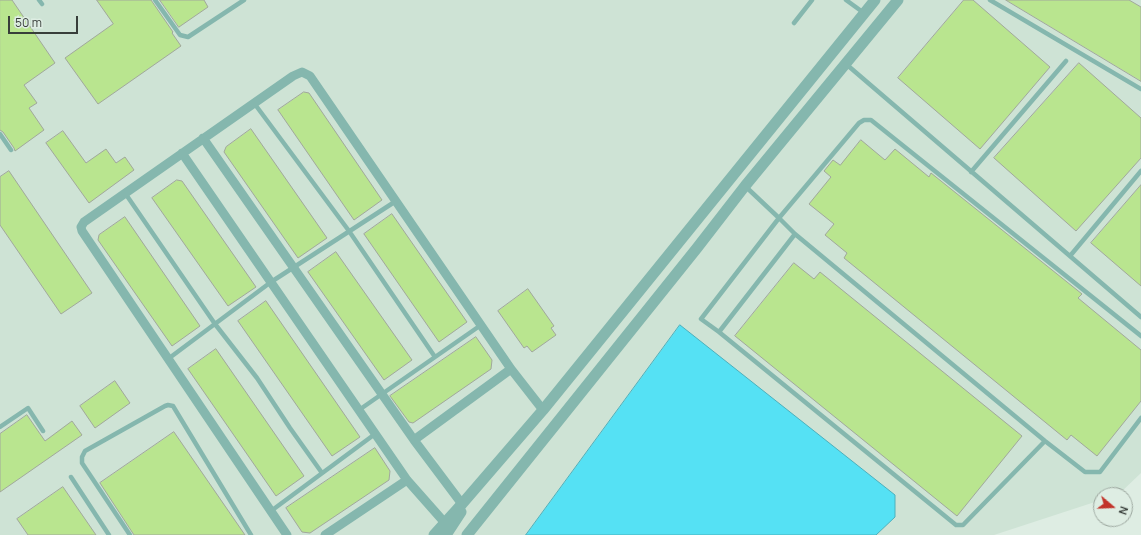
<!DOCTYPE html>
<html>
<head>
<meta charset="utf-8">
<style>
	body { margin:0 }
	#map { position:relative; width:1141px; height:535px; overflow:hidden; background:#deede3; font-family:Manrope,sans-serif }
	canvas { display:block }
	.north { position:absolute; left:1093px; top:487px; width:40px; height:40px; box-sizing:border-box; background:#deede3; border:1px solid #9ca79f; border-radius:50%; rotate:109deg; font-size:11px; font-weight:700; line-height:16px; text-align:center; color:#383e3a }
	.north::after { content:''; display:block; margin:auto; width:14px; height:18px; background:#c2342b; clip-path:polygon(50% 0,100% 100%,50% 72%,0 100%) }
	.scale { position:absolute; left:8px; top:16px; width:70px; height:18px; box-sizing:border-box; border:2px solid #383e3a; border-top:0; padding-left:5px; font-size:12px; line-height:14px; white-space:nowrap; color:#383e3a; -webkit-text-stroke:3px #deede3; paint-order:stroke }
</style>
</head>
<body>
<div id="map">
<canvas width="1141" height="535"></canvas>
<div class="north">N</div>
<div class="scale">50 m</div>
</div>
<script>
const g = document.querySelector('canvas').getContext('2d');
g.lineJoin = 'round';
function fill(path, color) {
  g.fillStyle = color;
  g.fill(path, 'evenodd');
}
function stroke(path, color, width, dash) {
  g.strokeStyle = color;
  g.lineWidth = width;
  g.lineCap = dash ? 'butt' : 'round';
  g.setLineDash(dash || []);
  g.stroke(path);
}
fill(new Path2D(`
	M0,0h1141v473l-22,21 -4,1h-14v5l-107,35h-994z`), '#cee3d5');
const water = new Path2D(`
	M680,325l215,170v22l-19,18h-350z`);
fill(water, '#55e1f4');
stroke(water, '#4cb0bc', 1);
const building = new Path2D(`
	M0,0h12l43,63 -31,22 13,18 -8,5 15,22 -29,21 -1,-3 -11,-16 -3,-2z
	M97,0h54l22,32 -1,1 9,13 -83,58 -33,-46 48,-34z
	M160,0h44l4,7 -29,20z
	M964,0h9l77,67 -70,82 -82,-71z
	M1006,0h123l12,7v74z
	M1079,63l62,55v40l-65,73 -82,-73z
	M304,92l5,1 73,107 -28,20 -76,-110z
	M251,129l76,109 -29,20 -74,-106 2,-5z
	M63,131l23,32 20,-14 10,14 9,-6 9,13 -45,33 -43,-60z
	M861,140l24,20 10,-11 34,28 2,-4 151,121 -4,4 63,52v51l-44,55 -26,-21 -4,5 -223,-182 3,-5 -22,-18 9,-11 -25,-20 22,-27 -7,-6 9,-11 7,5z
	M9,171l83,122 -31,21 -61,-89v-48z
	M177,180l5,1 74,106 -28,19 -76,-108z
	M1141,185v101l-50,-43z
	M392,214l75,108 -28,20 -75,-108z
	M125,217l75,109 -28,20 -74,-106 1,-5z
	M336,252l76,108 -28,20 -76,-108z
	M794,263l20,16 6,-7 202,164 -65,80 -222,-180z
	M528,289l26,37 -3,2 5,7 -24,17 -5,-6 -3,2 -26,-37z
	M266,301l94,136 -28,19 -94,-135z
	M476,337l16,23 -1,9 -78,54 -4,-1 -19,-26z
	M216,349l88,127 -28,20 -88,-127z
	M115,381l15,22 -35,25 -15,-22z
	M27,415l18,26 27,-20 10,14 -82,57v-58z
	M174,432l71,103h-111l-34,-52z
	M375,448l15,23 -1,9 -79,53 -8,-1 -16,-24z
	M63,487l33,48h-68l-11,-16z`);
fill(building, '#b9e58f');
stroke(building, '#a1a89c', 1);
stroke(new Path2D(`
	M39,0l3,4
	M155,0l25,35 8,2 56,-37
	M846,0l18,13
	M990,0l151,89
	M794,23l18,-23
	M846,64l295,253
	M254,103l95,128 86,126
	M0,134l11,16
	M971,172l95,-111
	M745,186l34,32 -78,101 18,13 76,-98
	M125,193l90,131 42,54 33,50 32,45
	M1070,256l71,-85
	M719,332l237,193h7l82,-84
	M1141,336l-270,-216h-7l-5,3 -80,95 16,16 250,207 40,31h15l41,-54
	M168,359l103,-77 125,-81
	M359,410l122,-85
	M0,427l28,-19 15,23
	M71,477l38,58
	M271,511l104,-77
	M130,535l-48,-72v-6l3,-6 80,-45 3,-1 5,1 78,129`), '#85b7ae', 4.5);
stroke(new Path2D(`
	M203,138l211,302 48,64
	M182,153l225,327 38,43
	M414,440l97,-71
	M287,535l-205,-304 -1,-4 3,-5 209,-146 9,-4 8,4 201,293 32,41
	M325,535l82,-55`), '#85b7ae', 9);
stroke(new Path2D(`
	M434,535l28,-31 81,-94 332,-410
	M446,535l15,-23
	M467,535l230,-287 48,-62 153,-186`), '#85b7ae', 11);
</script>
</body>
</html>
